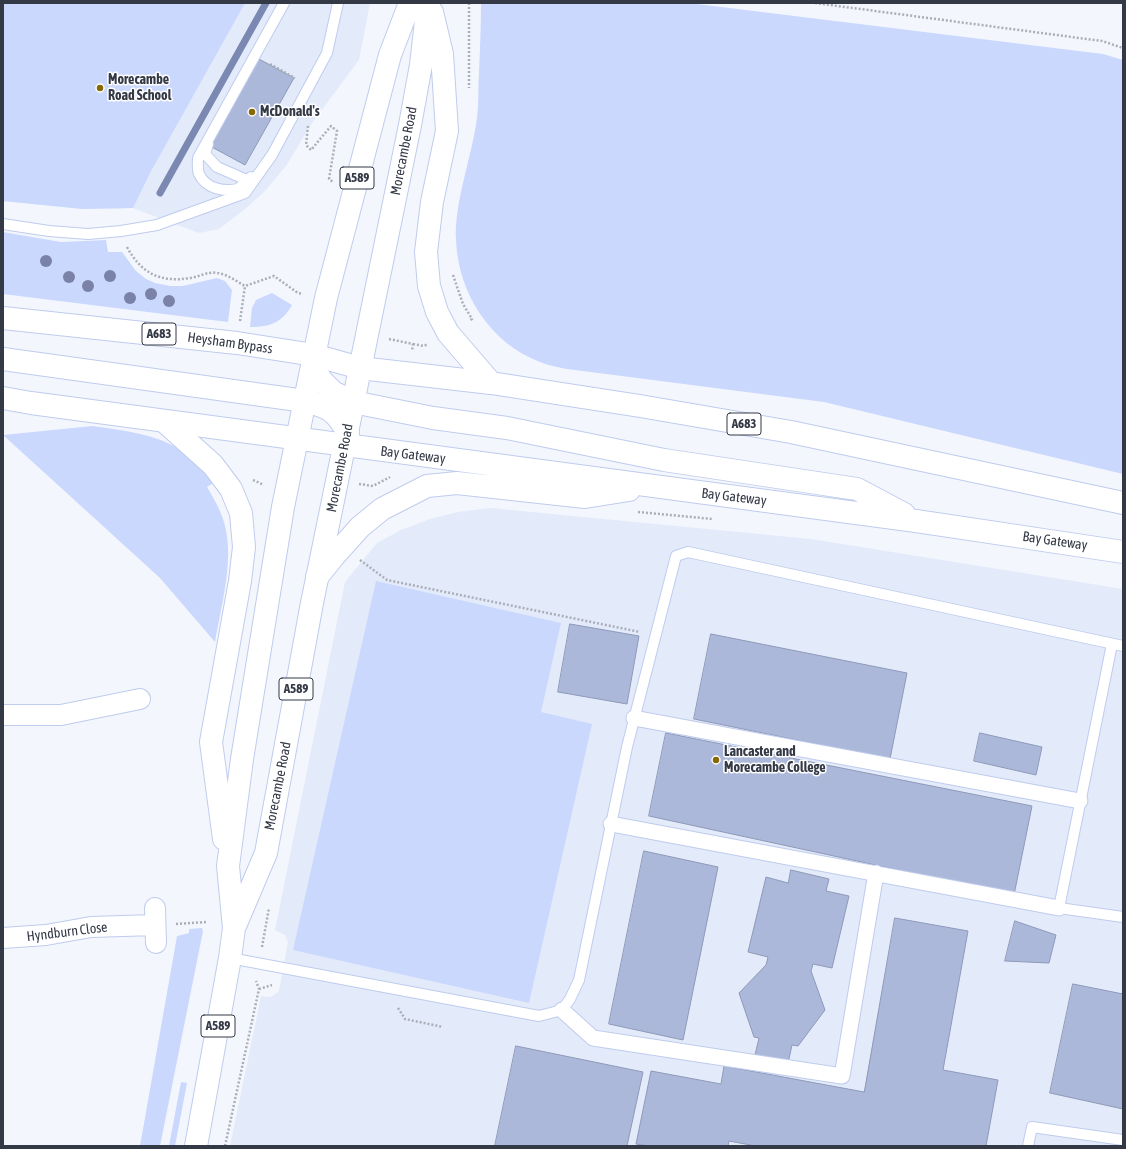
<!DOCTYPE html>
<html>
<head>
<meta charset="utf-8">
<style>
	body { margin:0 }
	#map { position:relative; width:1126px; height:1149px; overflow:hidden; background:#f4f6fd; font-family:"Asap Condensed",sans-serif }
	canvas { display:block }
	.frame { position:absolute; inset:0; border:4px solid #343946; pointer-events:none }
</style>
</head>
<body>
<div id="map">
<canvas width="1126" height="1149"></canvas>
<div class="frame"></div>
</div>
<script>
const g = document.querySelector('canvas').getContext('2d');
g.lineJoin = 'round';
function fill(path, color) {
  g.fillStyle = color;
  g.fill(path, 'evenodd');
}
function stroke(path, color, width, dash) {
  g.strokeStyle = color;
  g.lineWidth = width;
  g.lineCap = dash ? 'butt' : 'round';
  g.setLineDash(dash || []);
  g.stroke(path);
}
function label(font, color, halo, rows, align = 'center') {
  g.font = font + ' "Asap Condensed",sans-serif';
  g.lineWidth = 3;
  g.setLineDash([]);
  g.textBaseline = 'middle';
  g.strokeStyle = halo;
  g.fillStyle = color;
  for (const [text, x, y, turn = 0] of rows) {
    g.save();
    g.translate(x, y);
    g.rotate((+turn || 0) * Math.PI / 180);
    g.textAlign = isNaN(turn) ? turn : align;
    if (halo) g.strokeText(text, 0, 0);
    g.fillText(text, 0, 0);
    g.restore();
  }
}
fill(new Path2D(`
	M3,3h367l-11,57 -47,63 -26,43 -22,26 -19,17 -26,20 -20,4 -66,-25 -50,1 -80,-8z
	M490,508l321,31 312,50v557h-893l31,-150 9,1 4,-2 5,-4 2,-11 7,-38 -3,-7 -10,-5 70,-348 32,-39 24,-13 29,-11 28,-7z`), '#e3eafa');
fill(new Path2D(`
	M3,3h242l-95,170 -17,35 -50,1 -80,-8z
	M481,3l216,1 406,50 20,6v414l-299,-72 -257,-33c-9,-2 -18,-3 -27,-7 -50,-19 -82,-69 -84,-122 -2,-37 16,-84 21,-122 2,-15 1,-31 2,-45 1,-24 2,-47 2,-70z
	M3,232l58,10 45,-2 2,12h14l14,19 10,8 9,4 15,3h13l34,-8 8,3 7,9 -4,32 -225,-28z
	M272,293l20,12c-10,18 -22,22 -42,22l2,-19 4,-8z
	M93,426c33,5 69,8 96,30 9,8 17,18 26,26l-8,5c7,12 15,25 18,39 9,35 -4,81 -10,116l-55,-64 -157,-143z
	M376,581l185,42 -20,89 51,12 -63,279 -236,-53z
	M202,928l1,3 -43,215h-20l37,-210 12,-3v-4z
	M181,1082l6,1 -12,63h-6z`), '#cad8fe');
stroke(new Path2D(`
	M160,193l106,-190`), '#7b89b2', 7);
const building = new Path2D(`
	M259,59l35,19 -49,87 -35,-19z
	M570,624l69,12 -12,68 -69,-12z
	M711,634l196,39 -17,86 -196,-40z
	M666,733l366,73 -18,89 -365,-79z
	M980,733l62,14 -6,28 -62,-14z
	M644,851l74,16 -35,173 -74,-16z
	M791,870l38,9 -3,12 23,5 -17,72 -19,-4 -2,7 14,39 -27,36 -6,-1 -4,18 -33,-8 4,-17 -5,-1 -15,-44 27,-28 2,-8 -20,-5 18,-75 22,6z
	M895,918l73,13 -25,139 55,10 -12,66h-230l-27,-5 -1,5h-79l-13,-2 15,-73 70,13 3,-18 140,26z
	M1015,921l41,14 -7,28 -44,-2z
	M1073,984l50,10v115l-73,-16z
	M516,1046l127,26 -16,74h-132z`);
fill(building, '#acb8d9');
stroke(building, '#8f9aba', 1);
const service = new Path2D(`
	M208,144l-3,10 12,13 30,13
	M251,177l-13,12c-14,3 -32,0 -39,-15 -2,-5 -1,-12 -1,-16l86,-155
	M3,224l46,7 39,3 33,-3 36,-6 88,-32 27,-38 55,-102 11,-50
	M1112,644l-53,264 64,9
	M230,958l309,58 23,-6 8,-11 9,-19 48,-233 49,-191 12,-4 435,94
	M1028,1146l4,-19 91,13`);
const pedestrian = new Path2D(`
	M634,718l446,83
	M611,824l448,84
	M562,1010l31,28 249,38 34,-203`);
const minor = new Path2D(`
	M3,715h58l79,-16
	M155,908l1,35
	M3,938l43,-3 45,-8 64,-2`);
const primary = new Path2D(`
	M432,12l10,42 5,77 -15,71 -6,50 3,34 8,26 11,21 43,50
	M164,421l49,44 18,24 10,24 3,34 -4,34 -29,161 13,97
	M235,926l31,-73 46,-250 98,-478 11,-60 7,-62
	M196,1146l34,-188 4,-30 -6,-62 14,-107 41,-252 43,-209 64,-243 20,-52`);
const trunk = new Path2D(`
	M3,318l234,25 77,12 46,13 131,15 149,23 151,26 332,71
	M3,359l302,42c24,6 31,10 43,32
	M312,365l9,15 12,12 20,10 80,16 74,10 157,32 193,29 47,25
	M3,398l28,5 885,118 207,31
	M317,577l17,-21 26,-29 22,-18 45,-23 30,-3 128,14 44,-7`);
stroke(service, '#bfcced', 12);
stroke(pedestrian, '#bfcced', 17);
stroke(minor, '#bfcced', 22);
stroke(primary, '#bfcced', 24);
stroke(trunk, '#bfcced', 24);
stroke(new Path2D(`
	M469,3v85
	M815,3l287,38 21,7
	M270,64l25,14
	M308,126l-2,19 5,5 20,-24 6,5 -8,48 4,3
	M127,247c14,26 33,36 63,31 9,-1 18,-7 27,-5 10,1 19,8 28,13l29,-10 24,17 5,1
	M453,275l10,29 9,15 -3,2
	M240,321l5,-35
	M389,339l24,5 -1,7
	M413,344l11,2 4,-2
	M253,480l11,5
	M359,484l14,2 17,-9
	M638,512l75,7
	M360,560l27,20 253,52
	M176,924l30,-2
	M262,947l7,-39
	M259,989l13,-4
	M398,1008l7,11 38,8
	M225,1146l34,-157 -3,-8`), '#aaaeb7', 2.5, [2, 2]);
stroke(service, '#fff', 10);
stroke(pedestrian, '#fff', 15);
stroke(minor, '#fff', 20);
stroke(primary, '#fff', 22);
stroke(trunk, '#fff', 22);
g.fillStyle = '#7a82a7';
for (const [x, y] of [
	[46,261],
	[110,276],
	[69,277],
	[88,286],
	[151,294],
	[130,298],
	[169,301]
]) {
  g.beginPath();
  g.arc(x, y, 6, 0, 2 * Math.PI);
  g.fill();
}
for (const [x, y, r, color] of [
	[100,88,4,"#866904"],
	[252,112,4,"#866904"],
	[716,760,4,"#866904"]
]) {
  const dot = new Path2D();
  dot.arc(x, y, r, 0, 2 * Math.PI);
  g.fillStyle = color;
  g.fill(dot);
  stroke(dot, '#fff', 1.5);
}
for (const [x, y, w] of [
	[357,178,34],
	[159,334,34],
	[744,424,34],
	[296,689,34],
	[218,1026,34]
]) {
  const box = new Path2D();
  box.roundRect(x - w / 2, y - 11, w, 22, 3);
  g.fillStyle = '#fff';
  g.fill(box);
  stroke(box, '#343946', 1);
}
label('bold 13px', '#343946', null, [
	["A589",357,178],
	["A683",159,334],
	["A683",744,424],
	["A589",296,689],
	["A589",218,1026]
]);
label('bold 14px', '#343946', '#fff', [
	["Morecambe",108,80],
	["Road School",108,96],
	["McDonald's",260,112],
	["Lancaster and",724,752],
	["Morecambe College",724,768]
], 'left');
label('14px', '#343946', '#fff', [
	["Morecambe Road",404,151,-79],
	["Heysham Bypass",230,343,8],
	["Bay Gateway",413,455,7],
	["Morecambe Road",340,468,-79],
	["Bay Gateway",734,497,7],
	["Bay Gateway",1055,541,8],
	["Morecambe Road",278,786,-79],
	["Hyndburn Close",67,932,-7]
]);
</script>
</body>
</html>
